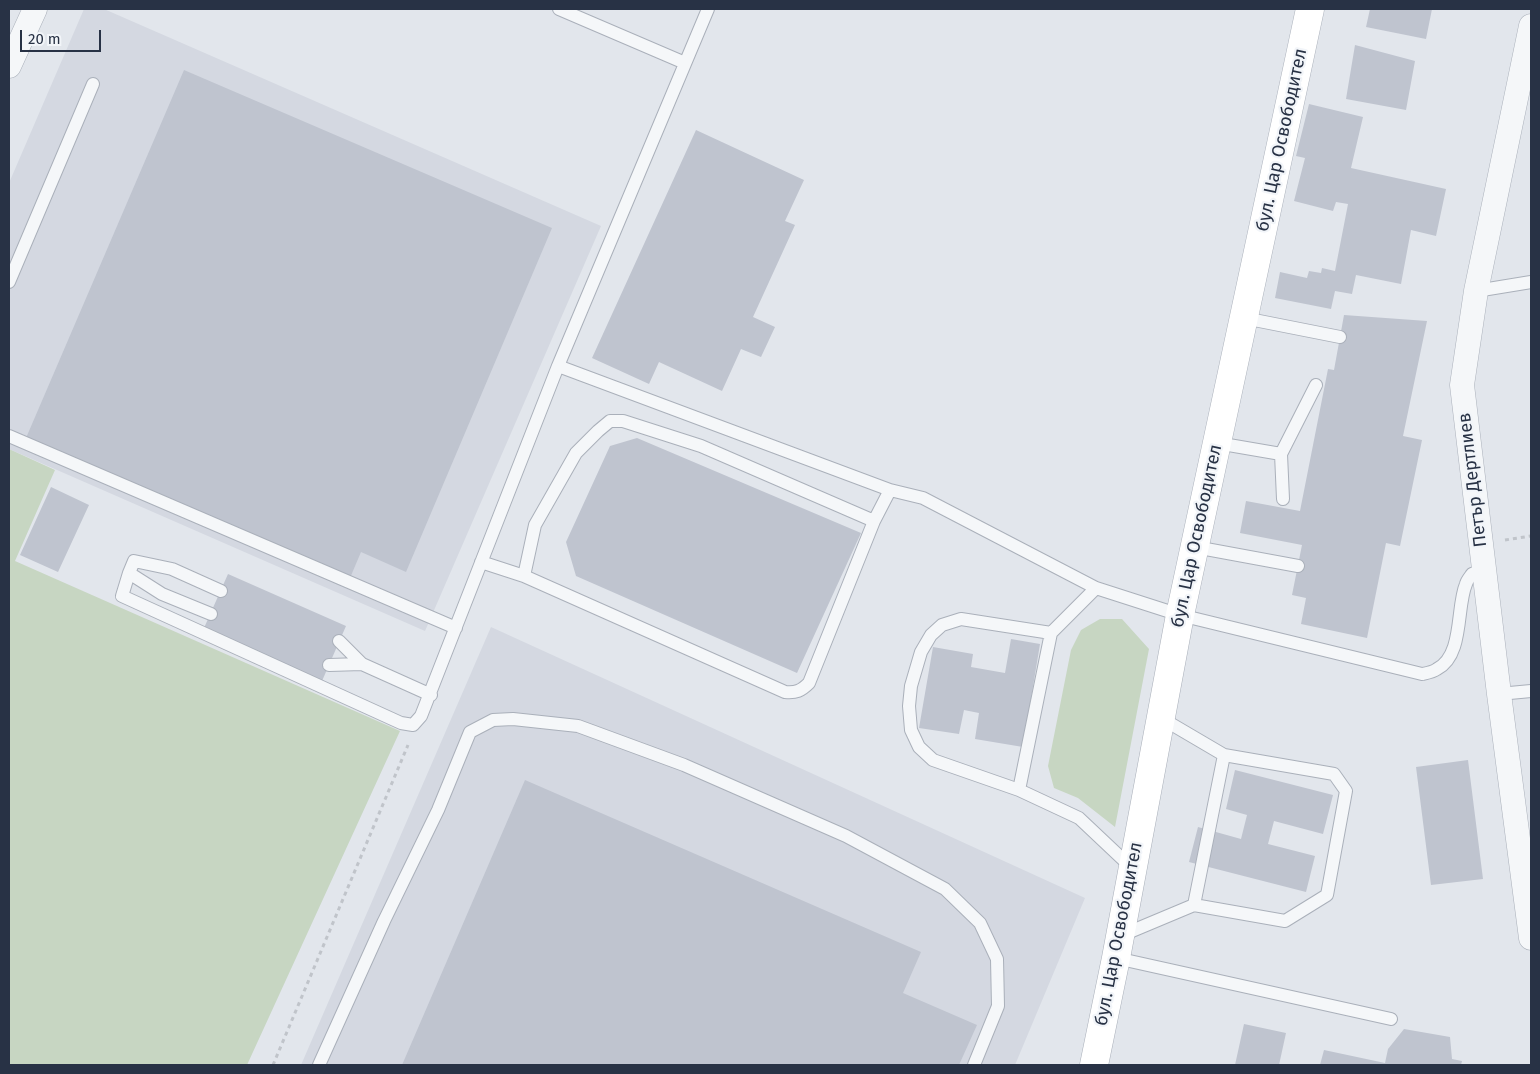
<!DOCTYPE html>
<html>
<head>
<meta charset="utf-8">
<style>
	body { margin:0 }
	#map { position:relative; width:1540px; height:1074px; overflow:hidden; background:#e2e6ec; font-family:"Fira Sans",sans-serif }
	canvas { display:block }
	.frame { position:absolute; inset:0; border:10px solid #283245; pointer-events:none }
	.scale { position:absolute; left:20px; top:30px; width:81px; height:22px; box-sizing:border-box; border:2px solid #283245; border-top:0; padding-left:6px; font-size:15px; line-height:18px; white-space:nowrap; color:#283245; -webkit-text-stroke:4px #f2f5f9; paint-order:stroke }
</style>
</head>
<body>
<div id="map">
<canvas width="1540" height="1074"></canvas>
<div class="frame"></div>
<div class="scale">20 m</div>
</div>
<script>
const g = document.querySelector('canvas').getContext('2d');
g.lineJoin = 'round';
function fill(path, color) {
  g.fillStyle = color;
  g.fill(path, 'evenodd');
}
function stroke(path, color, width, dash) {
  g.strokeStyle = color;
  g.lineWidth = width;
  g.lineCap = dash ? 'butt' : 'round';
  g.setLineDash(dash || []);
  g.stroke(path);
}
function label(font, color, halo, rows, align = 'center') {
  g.font = font + ' "Fira Sans",sans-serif';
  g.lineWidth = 4.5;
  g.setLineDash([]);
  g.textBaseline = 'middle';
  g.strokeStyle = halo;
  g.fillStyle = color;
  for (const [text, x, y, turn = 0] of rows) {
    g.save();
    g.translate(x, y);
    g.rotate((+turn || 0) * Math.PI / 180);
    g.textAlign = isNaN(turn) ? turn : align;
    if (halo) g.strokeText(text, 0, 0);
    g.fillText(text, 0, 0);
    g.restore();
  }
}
fill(new Path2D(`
	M84,9h20l497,217 -176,405 -416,-182v-266z
	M491,627l594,271 -70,167h-714z`), '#d4d8e1');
fill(new Path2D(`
	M9,449l46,21 -40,91 385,170 -153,334h-238z
	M1100,619h22l27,30 -34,178 -37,-29 -24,-10 -6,-22 23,-116 10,-20z`), '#c7d6c2');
fill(new Path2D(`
	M1370,9h62l-6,30 -60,-12z
	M1355,45l60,16 -9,49 -60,-11z
	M184,70l368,158 -146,344 -45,-20 -11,26 -324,-140z
	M1309,104l54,13 -12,51 95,21 -10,47 -25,-6 -10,54 -45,-9 -4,19 -17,-3 -4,18 -56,-11 5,-26 27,6 2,-7 12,2 1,-5 13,3 13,-67 -12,-2 -3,9 -39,-10 11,-43 -9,-2z
	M696,130l108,50 -19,41 10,4 -42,92 22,10 -14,30 -20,-8 -19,42 -63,-29 -10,22 -57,-26z
	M1344,315l83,6 -24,115 19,4 -22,106 -14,-3 -19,95 -66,-14 5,-26 -14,-3 10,-50 -62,-12 6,-32 54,10 28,-142 6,1z
	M637,438l224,95 -64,140 -221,-97 -10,-34 44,-96z
	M51,487l38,18 -31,67 -38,-17z
	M228,574l118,52 -24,55 -118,-53z
	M1011,639l29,5 -17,103 -48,-8 4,-26 -15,-3 -5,24 -40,-6 14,-81 40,7 -2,13 34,6z
	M1468,760l15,119 -52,6 -15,-118z
	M1235,770l98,25 -10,39 -49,-13 -6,23 47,12 -9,36 -117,-30 9,-35 43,12 6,-24 -21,-6z
	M525,780l396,172 -18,41 74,32 -18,40h-557z
	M1244,1024l42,9 -7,32h-44z
	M1404,1029l46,8 2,22 10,2 -1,4h-141l4,-15 61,13 3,-14z`), '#bfc4cf');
const lane = new Path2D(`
	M559,9l126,54
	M9,282l84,-198
	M1476,291l55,-9
	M1244,318l96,19
	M558,366l332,124 33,8 173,90 84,27 242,59c5,-1 11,-2 15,-5 27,-14 19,-62 29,-85 1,-4 4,-7 6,-10l12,-4
	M9,436l447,192
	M1217,443l64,11
	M1283,499l-2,-45 35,-69
	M1195,547l103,19
	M481,562l43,14 261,116c11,1 16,-1 24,-9l65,-162 16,-31
	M129,573l33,21 49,20
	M524,576l11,-51 41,-72 22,-22 12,-10h13l78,25 173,75
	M221,591l-49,-22 -38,-8 -5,12 -7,23 279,127 12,2 8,-9 137,-350 150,-357
	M1051,633l-90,-14 -19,6 -11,10 -10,17 -10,34 -2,20 2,24 8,17 14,13 86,30 60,28 53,50
	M339,641l23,23 69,31
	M329,665l33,-1
	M1499,694l32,-3
	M1161,718l63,37 110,19 12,17 -19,104 -42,26 -91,-16
	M1019,790l32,-157 45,-45
	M1120,936l74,-31 30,-150
	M1116,958l275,61
	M319,1065l65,-144 54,-111 32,-78 23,-12 20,-1 65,7 106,39 162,71 99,53 35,34 17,36 1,47 -24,59`);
const street = new Path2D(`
	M1531,26l-55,265 -14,94 37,309 32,244
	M9,66l26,-57`);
const secondary = new Path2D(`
	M1094,1065l22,-107 64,-343 130,-606`);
stroke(lane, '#aab0ba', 14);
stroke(street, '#aab0ba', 25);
stroke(secondary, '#aab0ba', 29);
stroke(new Path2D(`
	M1505,540l26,-4
	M273,1065l135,-320`), '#c0c4ca', 3, [4, 4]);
stroke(lane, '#f5f7f9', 12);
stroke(street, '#f5f7f9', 24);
stroke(secondary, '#fff', 28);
label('18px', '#283245', '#f2f5f9', [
	["бул. Цар Освободител",1282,140,-78],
	["Петър Дертлиев",1473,480,-97],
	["бул. Цар Освободител",1197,536,-78],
	["бул. Цар Освободител",1119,934,-79]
]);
</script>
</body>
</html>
